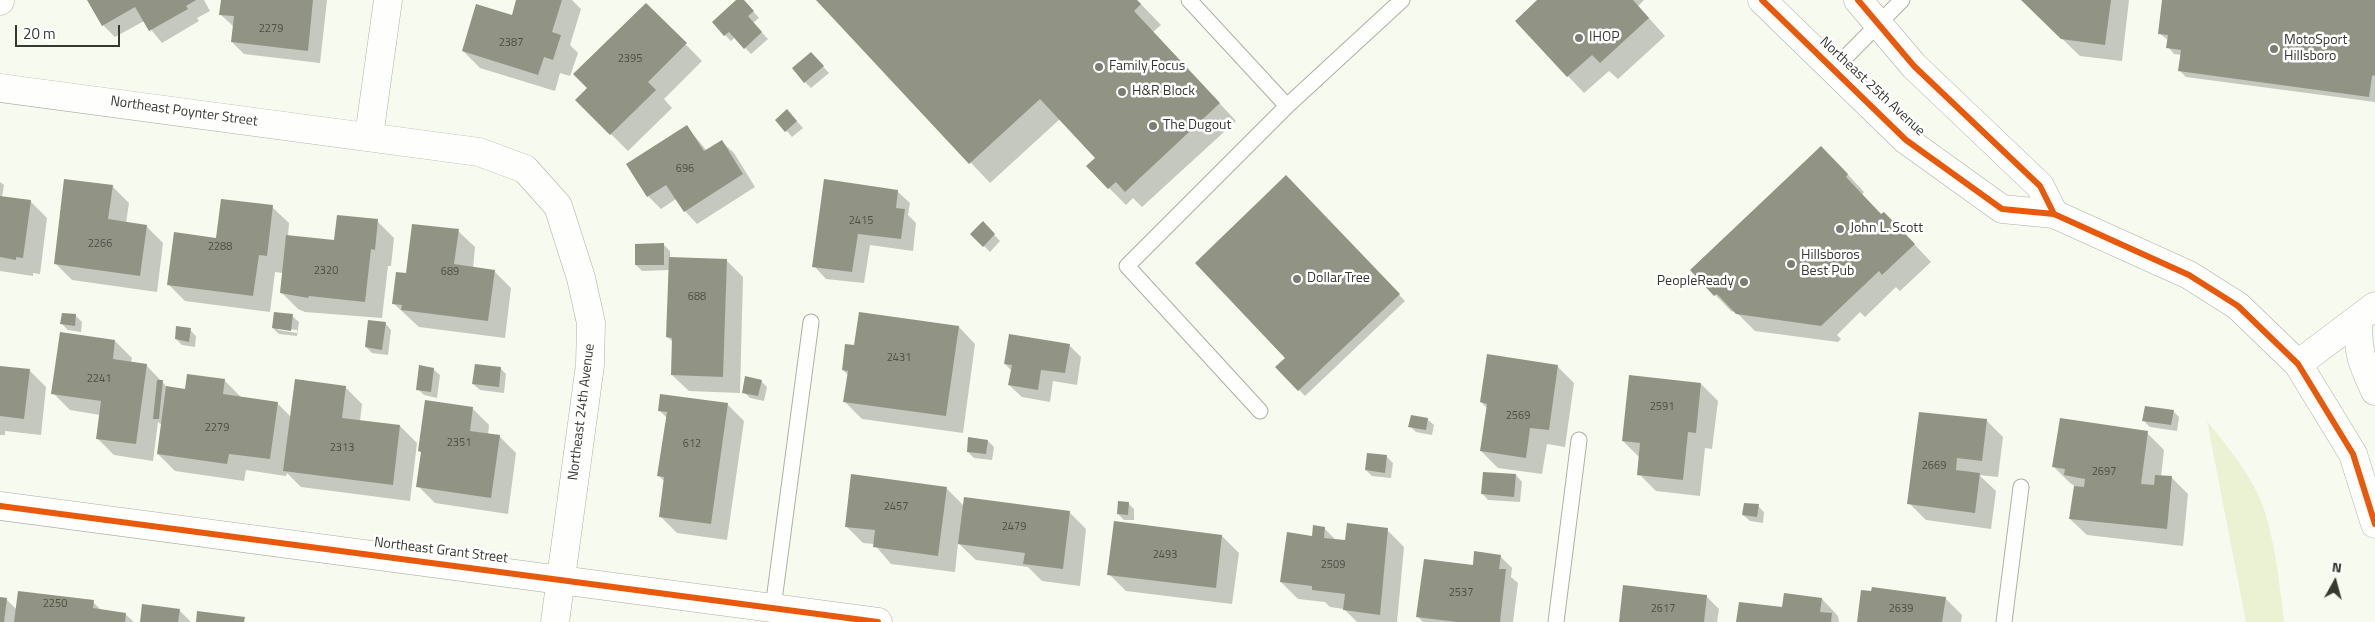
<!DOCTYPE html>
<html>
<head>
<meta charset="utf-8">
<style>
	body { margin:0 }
	#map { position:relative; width:2375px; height:622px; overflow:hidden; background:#f7faee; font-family:"Titillium Web",sans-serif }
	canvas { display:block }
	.north { position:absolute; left:2310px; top:557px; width:50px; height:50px; -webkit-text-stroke:4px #fff; paint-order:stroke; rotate:7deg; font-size:14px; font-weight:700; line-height:20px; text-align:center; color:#373931 }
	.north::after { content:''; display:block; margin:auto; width:18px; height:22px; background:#373931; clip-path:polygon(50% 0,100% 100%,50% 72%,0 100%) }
	.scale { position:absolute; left:15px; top:25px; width:105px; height:22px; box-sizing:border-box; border:2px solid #373931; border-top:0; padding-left:6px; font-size:15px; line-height:18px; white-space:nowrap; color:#373931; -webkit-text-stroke:4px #fff; paint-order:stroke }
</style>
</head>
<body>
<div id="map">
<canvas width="2375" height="622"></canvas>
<div class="north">N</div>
<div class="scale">20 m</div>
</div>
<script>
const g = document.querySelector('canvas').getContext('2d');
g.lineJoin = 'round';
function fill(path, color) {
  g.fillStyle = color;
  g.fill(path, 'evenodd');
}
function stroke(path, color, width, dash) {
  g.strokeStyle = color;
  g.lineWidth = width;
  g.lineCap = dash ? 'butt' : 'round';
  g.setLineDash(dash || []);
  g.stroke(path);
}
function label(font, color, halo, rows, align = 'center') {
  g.font = font + ' "Titillium Web",sans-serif';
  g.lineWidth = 5;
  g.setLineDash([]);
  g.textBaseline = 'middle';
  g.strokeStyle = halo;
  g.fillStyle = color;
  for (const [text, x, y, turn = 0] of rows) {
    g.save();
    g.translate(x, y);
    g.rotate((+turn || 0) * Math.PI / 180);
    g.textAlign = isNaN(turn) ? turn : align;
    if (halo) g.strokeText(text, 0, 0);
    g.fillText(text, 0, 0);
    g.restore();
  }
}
fill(new Path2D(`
	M2207,421c22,27 49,60 59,94 10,35 14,72 18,107h-38z`), '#ebf2d3');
fill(new Path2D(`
	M89,0h115l6,11 -13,7 2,3 -37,22 -18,-22 -29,16 -12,-12z
	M222,0h105l-7,63 -76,-9 -12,-12 2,-15 -14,-13z
	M518,0h54l9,9 -11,36 8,8 -8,23 -10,-3 -5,18 -75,-23 -17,-17 49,-35z
	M738,0h5l16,18 -6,5 15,16 -17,15 -16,-17 -4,4 -6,-6z
	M818,0h319l24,25 -8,7 83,89 -94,86 -9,-9 -7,7 -17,-17 -12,-30 -37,-39 -70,64z
	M1539,0h105l-6,6 27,30 -47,43 -9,-8 -25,22 -68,-72z
	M2022,0h107l-7,61 -42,-5z
	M2164,0h211v102l-189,-25 -6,-6 2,-16 -8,-1 -6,-7v-7l-9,-7z
	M646,4l56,57 -38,38 8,9 -44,43 -51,-51 12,-12z
	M817,60l12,13 -18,15 -6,-6z
	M793,117l10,11 -11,9 -15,-17z
	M687,127l20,24 14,-10 13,12 21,34 -58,37 -12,-13 -9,-12 -15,10 -13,-13 -20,-31z
	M1838,164l26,28 -2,3 20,21 19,14 30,32 -31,29 -4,-4 -31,30 -5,-5 -23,23 4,4 -3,3 -83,-11 -21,-21 -2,2 -41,-42z
	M1286,177l119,124 -100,95 -28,-29 10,-9z
	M0,182l4,3 -2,12 28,4 17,17 -7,56 -7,-1v3l-33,-5z
	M112,186l17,17 -3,20 20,3 17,17 -6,49 -85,-12 -17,-17z
	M897,191l13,12 -2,12 8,8 -3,28 -43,-6 -6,38 -38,-4 -12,-13z
	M272,207l17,16 -1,13 48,5 41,-20 17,17 -3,28h-3l-6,52 -77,-6 -7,-3 -17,-17 2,-19 -8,-1 -5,40 -85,-11 -17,-17 49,-45z
	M983,223l17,18 -10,11 -18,-18z
	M458,231l17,16 -2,21 21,3 17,17 -6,50 -86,-11 -26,-24 14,-29z
	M664,245l6,6v7l56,2 17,17 -3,116 -51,-2 -17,-16 1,-33 -6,-5 2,-67 -27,1 -6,-6z
	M63,314l13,2 6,6 -1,10 -13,-2 -6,-6z
	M292,316l7,6 -2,14 -18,-2 -6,-6zM278,328l19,2v3l-19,-3z
	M385,323l6,7 -3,25 -16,-2 -6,-6z
	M959,327l16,17 -12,89 -101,-14 -17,-17 3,-27 -5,-5 13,-24z
	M190,330l6,6 -1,11 -13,-2 -6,-6z
	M115,341l17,17 -1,5 15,2 22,23 18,2 38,-10 18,18 35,5 14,14 54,-30 17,17 -2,17 40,5 17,17 -7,58 -109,-14 -14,-14 -1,3 -40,-6 -2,11 -69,-10 -17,-17 4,-29 -4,-3 -5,39 -39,-6 -17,-17 3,-23 -30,-5 -17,-17z
	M1069,345l12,12 -4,28 -24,-4 -3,21 -28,-5 -13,-12 3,-14 -7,-7z
	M0,365l1,2 28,3 17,17 -5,48 -36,-4v4h-5z
	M1557,366l17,17 -9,64 -18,-3 -5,30 -44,-6 -17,-17 7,-42 -7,-7z
	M500,368l6,6 -2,19 -24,-3 -7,-6z
	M433,369l7,6 -3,23 -13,-3 -6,-6z
	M761,381l6,6 -3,14 -14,-3 -6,-6z
	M1701,384l17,17 -6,48 -7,-1 -5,48 -44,-5 -17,-17 1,-16 -17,-17z
	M727,404l17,17 -17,119 -50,-7 -17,-17 5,-34 -6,-6 8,-58 -8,-8z
	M472,408l17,17 -1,10 11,1 17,17 -8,61 -73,-11 -17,-17 4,-33 -3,-3z
	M2173,411l6,6 -2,14 -27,-4 -6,-6z
	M1427,419l7,6 -2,10 -16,-3 -6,-6z
	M1986,420l17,17 -5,40 -19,-2 17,16 -5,38 -65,-9 -17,-17z
	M2147,433l17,17 -3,27h10l17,17 -5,52 -96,-11 -17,-16 8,-31 -8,-5 -17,-17z
	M988,441l6,6 -2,13 -18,-2 -6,-6z
	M1386,456l7,7 -2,15 -19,-2 -6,-6z
	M1484,473l32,2 6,7 -2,20 -32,-2 -6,-7z
	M946,488l18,18 105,6 17,17 -6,57 -38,-5 -14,-14 -52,-7 -18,-17 -3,29 -64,-8 -17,-20 -11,-1 -17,-17z
	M1128,503l6,6v11h-10l-6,-6z
	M1758,506l6,6 -1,11 -13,-2 -7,-6z
	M1324,528l13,13 9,1 41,-12 17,17 -7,75h-40l-13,-13 -14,-2 -5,-5 -27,-3 -17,-17 32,-44z
	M1222,536l17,17 -7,51 -106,-13 -17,-17z
	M1500,556l12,12 -1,9 7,6 -5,39h-90l-5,-5 56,-50z
	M1706,596l13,13 -2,13h-97z
	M0,598l6,1 11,11 76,-8 9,9 23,3 9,8h-134z
	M1945,598l17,17 -1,7h-103z
	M1822,599l16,17 1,6h-101z
	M179,610l12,12h-50z`), '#0003');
fill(new Path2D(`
	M87,0h109l-10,6 2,3 -39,22 -14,-24 -33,19z
	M221,0h92l-5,51 -77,-9 3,-26 -15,-1z
	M516,0h46l-10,32 9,3 -8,25 -9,-3 -6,18 -76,-24 14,-47 36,11z
	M736,0h8l10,11 -6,5 14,16 -18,17 -15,-17 -5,4 -12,-14z
	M816,0h321l4,4 -7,7 86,92 -95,89 -9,-10 -8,7 -22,-23 9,-8 -55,-59 -71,65z
	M1537,0h96l16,18 -49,45 -8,-8 -25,22 -52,-56z
	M2021,0h90l-6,45 -44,-6z
	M2162,0h213v75l-3,1 -3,21 -191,-26 3,-21 -15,-2 2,-13 -10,-1z
	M646,3l41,40 -39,39 8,8 -46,45 -35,-35 12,-12 -14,-14z
	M811,52l13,14 -20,17 -12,-15z
	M787,109l10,12 -12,11 -10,-12z
	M687,125l17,26 18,-11 21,34 -59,38 -18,-27 -19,12 -21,-33z
	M1821,146l27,28 -2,3 35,37 3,-2 31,32 -33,31 -3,-4 -58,55 -85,-12 -19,-20 -3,2 -24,-26z
	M1286,175l114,119 -102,97 -23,-24 10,-9 -90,-95z
	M64,179l49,6 -5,34 39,6 -7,51 -86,-12z
	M824,179l74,11 -2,18 9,1 -4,30 -43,-5 -6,38 -40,-5z
	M0,196l31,4 -8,58 -7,-1v3l-16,-3z
	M221,199l52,6 -6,51 -8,-1 -6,41 -86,-11 7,-53 42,6z
	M337,215l41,4 -3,31 -4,-1 -6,53 -56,-6 -1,2 -28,-5 6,-58 48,5z
	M983,221l12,13 -12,13 -13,-13z
	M412,224l47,5 -5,35 41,6 -7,51 -87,-11 1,-5 -10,-1 4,-32 10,1z
	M664,243v22h-29v-21z
	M669,257l58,2 -4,118 -52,-2 1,-37 -6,-1z
	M274,312l19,2 -2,17 -19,-3z
	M859,312l100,14 -13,90 -103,-14 5,-31 -6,-1 3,-26 9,1z
	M62,313l14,1 -1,12 -15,-2z
	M368,320l18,2 -4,28 -17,-3z
	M176,326l15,2 -2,14 -14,-3z
	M60,332l55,8 -2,19 34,5 -11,80 -40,-5 5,-38 -50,-7z
	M1009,334l61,10 -5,29 -24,-3 -3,20 -30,-5 4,-20 -8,-1z
	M1487,354l71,11 -9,65 -19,-2 -4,30 -46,-7 7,-47 -7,-2z
	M475,364l26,3 -2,20 -27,-3z
	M419,365l15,3 -3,24 -15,-2z
	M0,366l30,3 -6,50 -24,-3z
	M187,374l38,5 -2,15 55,8 -8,57 -41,-5 -2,10 -70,-10 9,-68 19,3z
	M1629,375l72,8 -5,50 -8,-1 -5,48 -46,-5 3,-32 -18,-2z
	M745,376l17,4 -4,16 -16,-3z
	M295,379l51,7 -4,32 58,7 -7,60 -110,-14z
	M157,380h6l-4,39h-6z
	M660,394l68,9 -17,121 -52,-7 5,-40 -7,-1 10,-64 -9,-1z
	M425,400l48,7 -3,24 30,4 -9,63 -75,-11 5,-35 -3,-1z
	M2145,406l29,4 -3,15 -29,-4z
	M1919,412l68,7 -5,42 -25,-3 -1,12 24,3 -5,40 -68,-9z
	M1411,415l17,3 -2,12 -18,-3z
	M2060,418l88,13 -7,53 13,1 1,-10 17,1 -5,53 -98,-10 5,-33 10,1 1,-8 -21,-4 1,-6 -13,-2z
	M968,437l20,3 -2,14 -19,-2z
	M1367,453l20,2 -2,18 -20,-3z
	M1483,472l33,2 -2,23 -33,-3z
	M851,474l96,13 -9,69 -65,-9 2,-17 -30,-3z
	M964,497l106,14 -7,58 -40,-5 2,-11 -67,-9z
	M1118,501l11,1 -1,13 -11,-1z
	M1744,503l15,1 -2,13 -15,-2z
	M1114,521l108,14 -6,53 -109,-13z
	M1347,523l41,5 -8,87 -37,-5 2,-16 -33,-4v-4l-32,-4 7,-50 25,4 1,-11 12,2 -1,11 21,2z
	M1474,551l27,4 -2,14h7l-6,53h-43l-41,-5 8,-58 49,6z
	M1623,585l84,10 -3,27h-85z
	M1872,587l74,10 -4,25h-85l4,-32 10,1z
	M18,591l76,9 -1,8 33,5 -1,9h-111z
	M1784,593l38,5 -2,14 12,1 -1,9h-95l3,-20 43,5z
	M0,597l7,1 -3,24h-4z
	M142,604l38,5 -2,13h-38z
	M197,611l48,6 -1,5h-48z`), '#919484');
const service = new Path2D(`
	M1189,0l98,106
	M1834,69l68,-69
	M1260,411l-133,-145 160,-160 115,-106
	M773,608l38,-286
	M1556,622l23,-182
	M2004,622l17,-135`);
const minor = new Path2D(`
	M0,1v-1
	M0,88l479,64 46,17 33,37 23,72 10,45 -1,42 -35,257
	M369,136l19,-136
	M0,506l878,116`);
const tertiary = new Path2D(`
	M2298,364l77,-58`);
const secondary = new Path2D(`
	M1762,0l144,140 96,69 52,5 135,61 49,31 60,58 55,90 22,70
	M1858,0l56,66 126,120 14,28
	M2358,319c0,34 3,42 17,72`);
stroke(service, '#adafa6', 17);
stroke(minor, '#adafa6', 29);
stroke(tertiary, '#adafa6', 29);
stroke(secondary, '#adafa6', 29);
stroke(service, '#fefefc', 15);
stroke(minor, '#fefefc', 28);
stroke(tertiary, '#fefefc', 28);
stroke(secondary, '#fefefc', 28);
stroke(new Path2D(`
	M1762,0l144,140 96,69 52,5 135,61 49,31 60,58 55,90 22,70
	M1858,0l56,66 126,120 14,28
	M0,506l878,116`), '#e8590c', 6);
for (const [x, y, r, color] of [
	[1579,38,5,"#7a7d73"],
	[2274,49,5,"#7a7d73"],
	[1099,67,5,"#7a7d73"],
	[1122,92,5,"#7a7d73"],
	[1153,126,5,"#7a7d73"],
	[1840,229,5,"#7a7d73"],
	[1791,264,5,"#7a7d73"],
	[1297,279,5,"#7a7d73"],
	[1744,282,5,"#7a7d73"]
]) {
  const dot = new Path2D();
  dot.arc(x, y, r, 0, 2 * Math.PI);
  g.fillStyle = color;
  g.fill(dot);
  stroke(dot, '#fff', 2);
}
label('11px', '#4e5046', null, [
	["2279",271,29],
	["2387",511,43],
	["2395",630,59],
	["696",685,169],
	["2415",861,221],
	["2266",100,244],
	["2288",220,247],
	["2320",326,271],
	["689",450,272],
	["688",697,297],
	["2431",899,358],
	["2241",99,379],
	["2591",1662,407],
	["2569",1518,416],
	["2279",217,428],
	["2351",459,443],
	["612",692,444],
	["2313",342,448],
	["2669",1934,466],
	["2697",2104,472],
	["2457",896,507],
	["2479",1014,527],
	["2493",1165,555],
	["2509",1333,565],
	["2537",1461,593],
	["2250",55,604],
	["2617",1663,609],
	["2639",1901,609]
]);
label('14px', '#373931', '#fff', [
	["IHOP",1589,38],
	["MotoSport",2284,41],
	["Hillsboro",2284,57],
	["Family Focus",1109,67],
	["H&R Block",1132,92],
	["The Dugout",1163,126],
	["John L. Scott",1850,229],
	["Hillsboros",1801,256],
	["Best Pub",1801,272],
	["Dollar Tree",1307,279],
	["PeopleReady",1734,282,"right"]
], 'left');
label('14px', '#373931', '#fff', [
	["Northeast 25th Avenue",1872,87,43],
	["Northeast Poynter Street",184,112,8],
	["Northeast 24th Avenue",582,412,-83],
	["Northeast Grant Street",441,551,7]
]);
</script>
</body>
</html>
